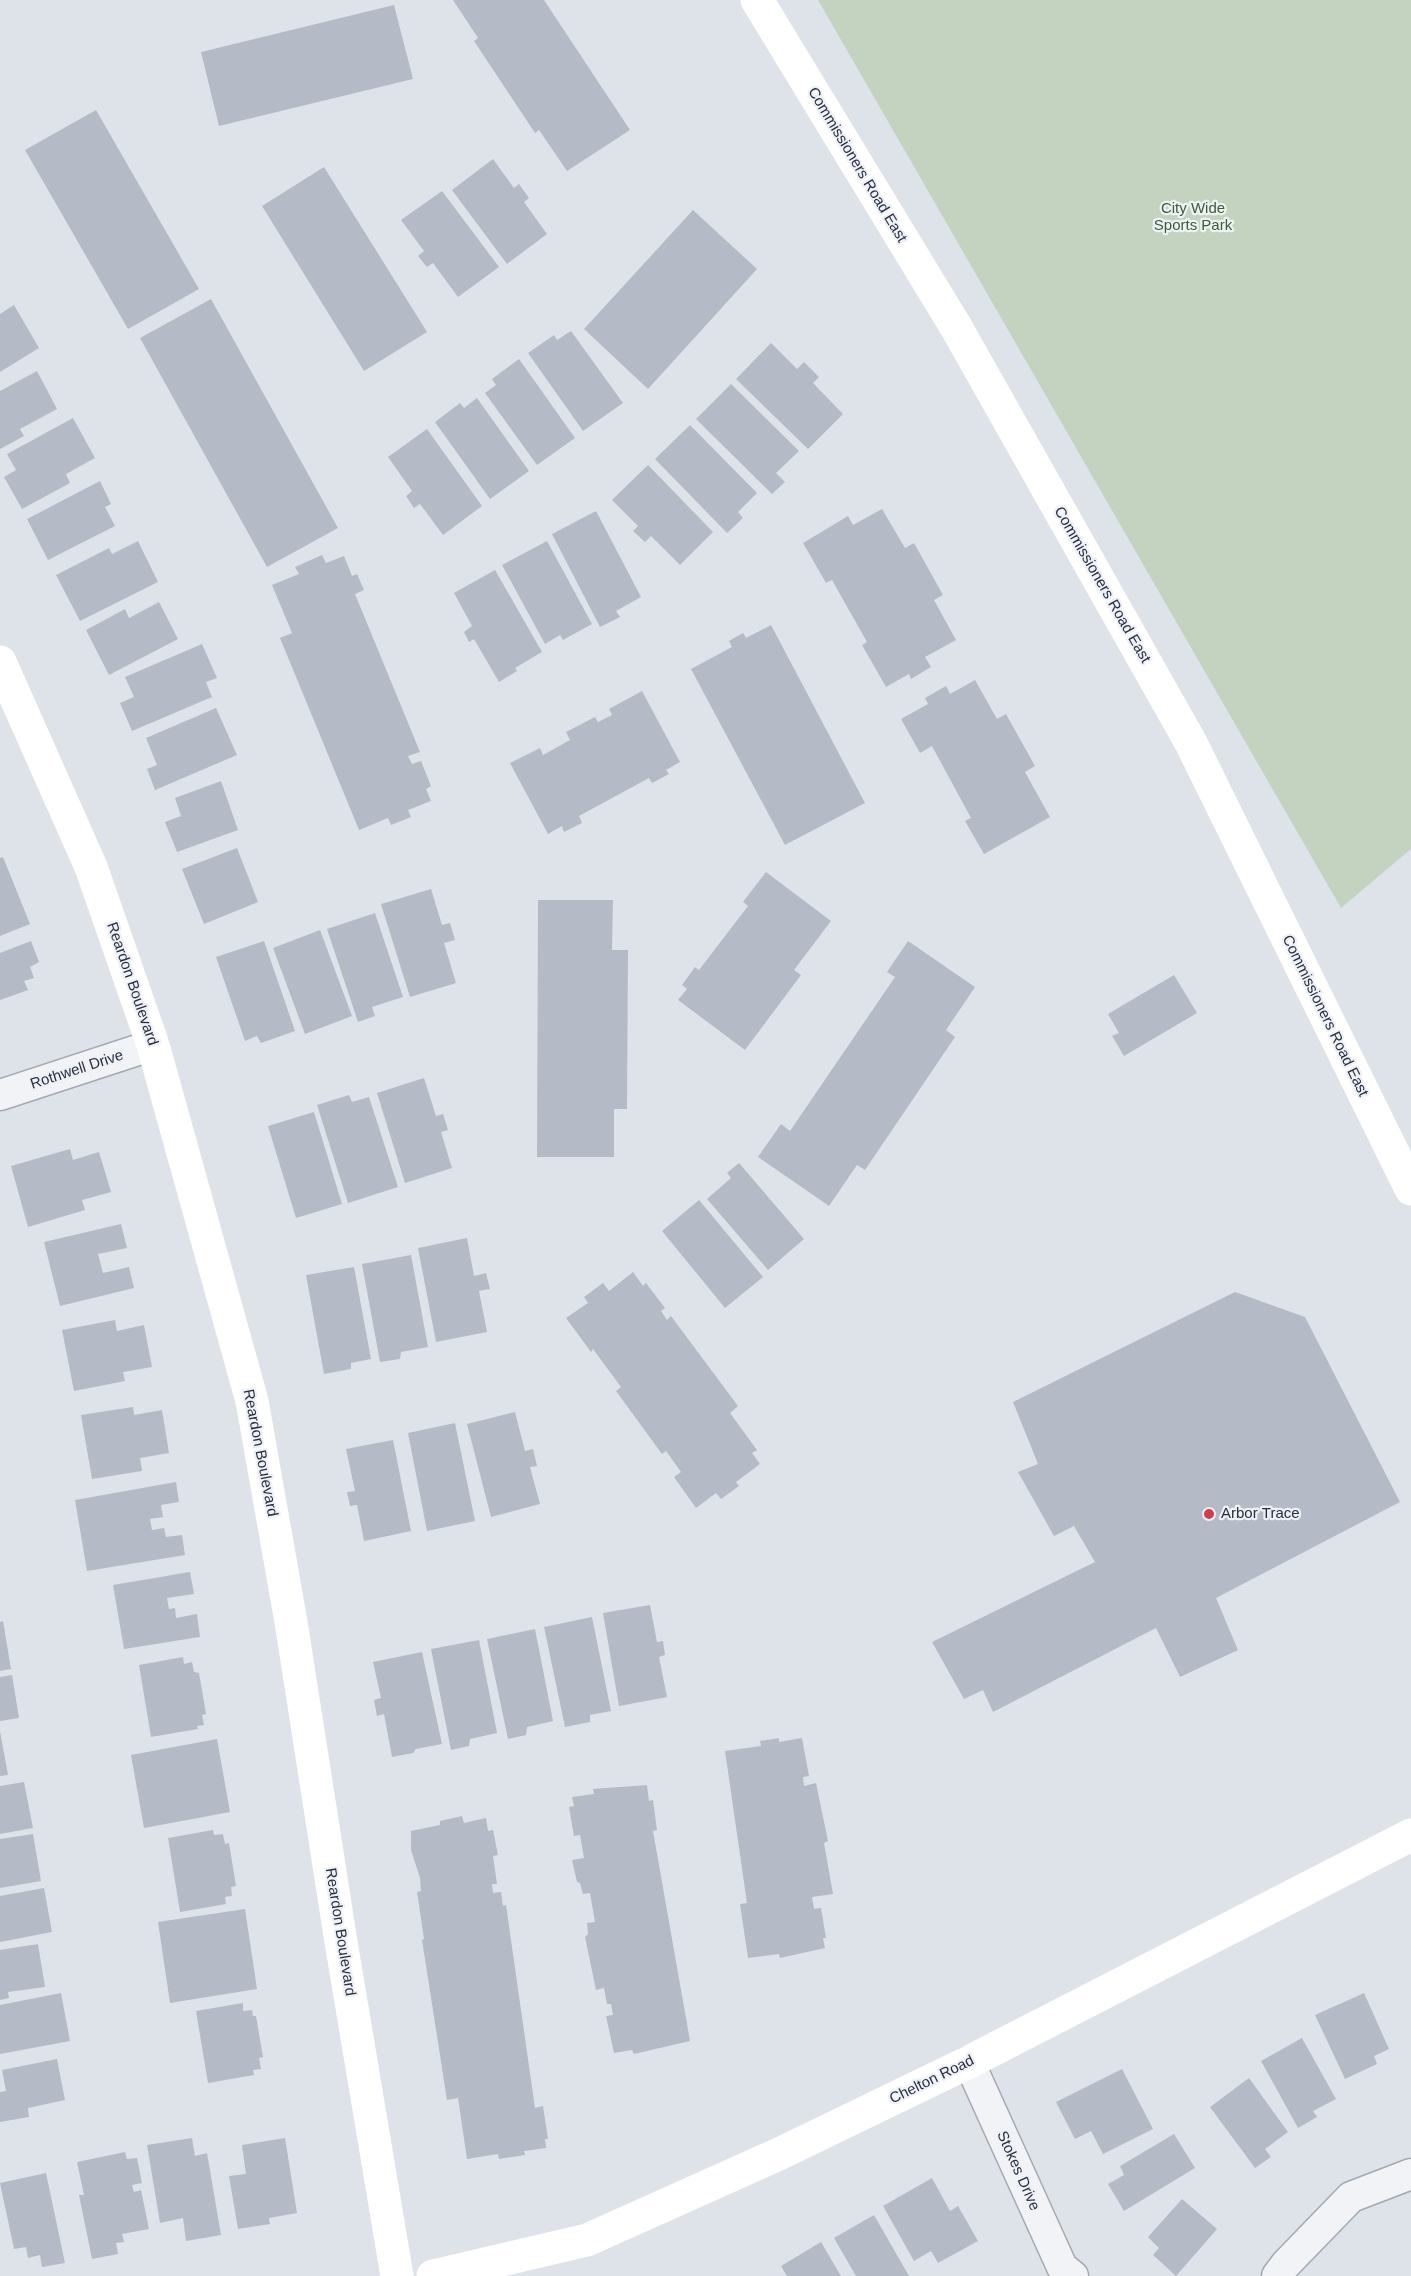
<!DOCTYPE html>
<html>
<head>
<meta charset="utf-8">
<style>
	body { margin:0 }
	canvas { display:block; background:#dee2e9 }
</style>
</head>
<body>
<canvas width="1411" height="2276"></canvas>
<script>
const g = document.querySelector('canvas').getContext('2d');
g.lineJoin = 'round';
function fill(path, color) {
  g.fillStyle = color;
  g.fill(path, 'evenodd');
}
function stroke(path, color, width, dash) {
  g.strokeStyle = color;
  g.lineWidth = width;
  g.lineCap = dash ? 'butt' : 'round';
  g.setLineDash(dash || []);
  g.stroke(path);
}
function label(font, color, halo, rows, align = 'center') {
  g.font = font + ' Helvetica,sans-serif';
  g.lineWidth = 4.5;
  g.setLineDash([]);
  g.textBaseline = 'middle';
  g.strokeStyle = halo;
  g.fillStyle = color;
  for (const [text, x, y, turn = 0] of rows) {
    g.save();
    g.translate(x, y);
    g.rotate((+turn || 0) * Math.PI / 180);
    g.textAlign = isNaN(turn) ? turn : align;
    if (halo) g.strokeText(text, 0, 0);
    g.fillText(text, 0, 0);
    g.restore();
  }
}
fill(new Path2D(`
	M818,0h593v849l-70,59z`), '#c3d3bf');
fill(new Path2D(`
	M453,0h91l86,130 -63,41 -28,-41 -4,3 -61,-92 4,-3z
	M394,5l19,74 -194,47 -18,-74z
	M96,110l103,179 -71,40 -103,-179z
	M493,159l21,29 5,-4 10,14 -5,4 23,32 -40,30 -55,-74z
	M324,167l103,165 -63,39 -102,-165z
	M442,191l57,76 -41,30 -25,-34 -6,4 -9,-11 6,-5 -23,-31z
	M693,210l64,59 -109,120 -64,-60z
	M211,299l127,229 -71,39 -127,-229z
	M14,305l25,43 -39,24v-58z
	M571,331l52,72 -40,28 -55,-78 26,-18 3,5z
	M771,343l26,26 7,-7 15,15 -6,6 30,31 -35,35 -72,-70z
	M519,359l56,79 -38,27 -52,-72 11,-8 -4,-6z
	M37,371l20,38 -37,20 4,7 -24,13v-58z
	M731,384l68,67 -23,22 9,9 -13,12 -76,-75z
	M477,398l52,73 -39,28 -55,-77 25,-19 4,5z
	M73,418l22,40 -29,16 4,9 -48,26 -18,-32 12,-7 -9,-16z
	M690,425l67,68 -19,19 5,6 -16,15 -72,-74z
	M427,429l55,77 -39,29 -23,-31 -6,4 -8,-12 6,-5 -24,-34z
	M648,465l65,67 -33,33 -29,-29 -6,6 -12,-11 5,-5 -26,-26z
	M100,481l11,23 -6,3 10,19 -67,34 -21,-41z
	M882,509l23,39 9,-5 29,52 -9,5 22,40 -31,17 6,10 -20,12 -2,-5 -23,13 -24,-42 5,-3 -35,-62 -6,3 -23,-40 45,-27 5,9z
	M596,511l45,86 -25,14 4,6 -20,10 -48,-93z
	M138,541l20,41 -78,39 -24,-46 53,-27 3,6z
	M547,541l45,83 -29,16 -3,-5 -15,9 -43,-79z
	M322,555l4,8 18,-7 8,20 5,-2 7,16 -9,4 65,158 -12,4 4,8 9,-3 10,25 -5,3 5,12 -23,9 3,7 -20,8 -3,-7 -29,12 -79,-192 12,-5 -20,-48 27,-11 -4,-7z
	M495,570l47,82 -27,16 2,3 -18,11 -25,-43 -5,3 -5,-10 8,-6 -18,-33z
	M159,602l19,37 -69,36 -23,-45 39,-21 4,9z
	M771,625l94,178 -80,42 -94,-176 41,-22 -3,-6 14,-8 3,5z
	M202,644l15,34 -11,4 6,15 -80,34 -12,-28 14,-6 -9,-20z
	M975,680l22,39 9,-5 29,52 -10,6 25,45 -66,37 -19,-33 6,-3 -39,-72 -12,7 -19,-34 27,-15 -3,-6 21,-12 4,8z
	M642,691l38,71 -14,8 3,4 -17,9 -3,-5 -70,38 3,7 -18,9 -2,-6 -14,8 -38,-71 30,-15 3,7 27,-15 -4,-8 29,-15 3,5 14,-7 -3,-6z
	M216,708l21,47 -82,35 -8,-21 10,-4 -11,-27z
	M221,781l17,49 -61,22 -12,-30 16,-6 -6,-18z
	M237,848l21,54 -54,22 -22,-55z
	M3,857l27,67 -30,12v-78z
	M766,872l65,49 -37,49 7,5 -56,75 -67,-50 9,-11 -5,-4 13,-18 4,3 49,-64 -5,-4z
	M431,889l11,36 8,-2 5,17 -11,3 12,40 -46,14 -29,-93z
	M538,900h75l-1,50h16l-1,159h-13v48h-77z
	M375,913l28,84 -31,10 3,9 -17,6 -31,-93z
	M320,930l32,86 -47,18 -32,-86z
	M31,941l8,21 -9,5 4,11 -10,3 4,9 -28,10v-47z
	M264,941l31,90 -34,12 -4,-7 -12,5 -29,-84z
	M908,941l67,46 -29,43 9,7 -90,133 -8,-5 -28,41 -71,-49 23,-33 9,7 105,-154 -8,-5z
	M1174,975l23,38 -73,43 -12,-20 7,-3 -11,-19z
	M424,1078l12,38 7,-2 5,16 -7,2 11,36 -47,15 -28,-90z
	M349,1095l3,7 17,-5 29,90 -50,16 -31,-98z
	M314,1112l28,92 -46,14 -28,-92z
	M70,1149l3,11 26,-8 12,40 -29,8 3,10 -57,17 -17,-61z
	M739,1163l65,76 -36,31 -61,-71 24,-21 -4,-5z
	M699,1200l64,77 -38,31 -63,-77z
	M121,1224l6,24 -29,6 5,19 26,-6 5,21 -74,18 -16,-64z
	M467,1238l7,38 12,-3 4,16 -11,2 8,41 -51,10 -18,-94z
	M411,1255l17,92 -27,5 -1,7 -20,3 -18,-98z
	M354,1267l17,92 -20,4v6l-27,5 -18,-99z
	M633,1272l10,14 3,-3 19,25 -4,3 6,9 4,-4 67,90 -8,7 27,37 -5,3 8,11 -24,18 3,4 -18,13 -5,-6 -20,15 -22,-31 7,-5 -15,-21 -4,3 -46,-63 5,-4 -28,-38 -2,3 -25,-34 22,-15 -4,-6 19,-14 6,8z
	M1235,1292l70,25 95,185 -184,96 22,52 -58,27 -24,-49 -163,84 -10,-22 -19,9 -32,-57 163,-80 -21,-36 -20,10 -36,-64 20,-8 -25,-62z
	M115,1320l2,11 27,-6 8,42 -29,5 2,9 -51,10 -12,-61z
	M133,1407l1,8 28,-5 7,43 -29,5 2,13 -50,8 -11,-64z
	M515,1412l10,39 8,-2 4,17 -7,1 10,37 -49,13 -24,-93z
	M455,1423l20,98 -48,10 -19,-98z
	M393,1440l18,91 -47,10 -7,-36 -7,1 -3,-14 8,-1 -9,-42z
	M176,1482l3,20 -18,3 2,12 -13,2 2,11 12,-2 2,9 16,-2 3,20 -98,16 -12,-71z
	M190,1572l4,22 -27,4 2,11 6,-1 1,10 21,-4 3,23 -76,12 -11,-64z
	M650,1605l7,37 6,-1 2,14 -6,2 8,40 -48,9 -16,-93z
	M592,1617l19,94 -21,4v7l-25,5 -21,-100z
	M3,1621l8,48 -11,2v-49z
	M535,1629l18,92 -26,6 -1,8 -18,4 -21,-100z
	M479,1640l18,93 -27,6 -1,7 -18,4 -20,-101z
	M422,1652l20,92 -26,5 -3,4 -21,4 -8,-43 -7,2 -3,-16 7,-2 -8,-36z
	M183,1657l1,7 8,-2 2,10 5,1 7,41 -4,1 2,10 -7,1 1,3 -47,8 -12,-72z
	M12,1675l7,43 -19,3v-44z
	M0,1731l8,44 -8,1z
	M779,1738v4l23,-4 7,38 -6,1 1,9 12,-3 12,58 -4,2 9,51 -21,3 2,12 7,-1 5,30h-3l2,10 -45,10 -1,-4 -31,4 -8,-54 7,-1 -22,-152 36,-5 -1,-5z
	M217,1739l13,73 -86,16 -13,-73z
	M24,1782l9,46 -33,6v-48z
	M647,1785l2,16 4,-1 4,30 -4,1 37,210 -56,13 -2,-4 -18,3 -8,-37 7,-1 -2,-11h-4l-3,-16 -8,2 -11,-53 3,-3 -1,-11 8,-1 -5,-29 -7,1 -3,-11 -3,-1 -5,-22 12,-2 -4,-23 -6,1 -5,-29 5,-1 -2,-9 22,-3 -1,-5z
	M462,1816l2,7 22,-5 2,13 5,-1 5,25 -5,1 4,28h-5l1,9 8,-1 2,14 3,-1 29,203 8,-2 5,33h-3l1,9 -22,3 1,4 -26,4 -1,-5 -31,5 -9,-61 -11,2 -25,-160 2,-1 -7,-47 4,-1 -1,-13 -9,-28v-19l29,-6v-4z
	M213,1830l1,5 9,-1 2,10 4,-1 7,43 -5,1 1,9 -7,1 1,7 -46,8 -12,-74z
	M33,1834l8,47 -41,7v-49z
	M44,1888l8,44 -52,10v-46z
	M245,1909l12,80 -87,14 -12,-81z
	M38,1944l7,43 -37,5 1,6 -9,2v-50z
	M61,1993l9,48 -70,13v-49z
	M1364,1993l25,56 -15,7 3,8 -32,15 -30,-64z
	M243,2003v8l9,-1 1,6h3l7,41 -4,1 2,11 -8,1 1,5 -46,8 -12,-72z
	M1302,2038l34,61 -23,12 4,6 -19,11 -37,-67z
	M57,2059l8,41 -37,8 1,9 -29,5v-30l6,-1 -4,-21z
	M1122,2069l31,60 -50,25 -12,-23 -16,8 -19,-37z
	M1249,2078l39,54 -23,17 6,8 -16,11 -45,-61z
	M1174,2134l21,34 -71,43 -16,-27 16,-9 -4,-9z
	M192,2138l3,18 12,-3 14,82 -35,6 -3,-23 -23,5 -13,-78z
	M285,2138l12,75 -28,5 1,6 -32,5 -9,-53 17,-2 -4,-29z
	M125,2152l2,7 10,-1 5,25 -10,2 2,7 7,-2 8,39 -27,5 2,8 -8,1 2,11 -26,5 -13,-64h5l-7,-33z
	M46,2173l19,90 -23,4 -2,-12 -12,3 -2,-11 -12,2 -14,-66z
	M932,2178l18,33 8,-5 20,35 -40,22 -7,-12 -17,10 -31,-55z
	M1182,2199l35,30 -41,47 -23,-21 6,-7 -11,-11z
	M874,2215l35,61h-53l-22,-38z
	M821,2242l20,34h-54l-6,-10z`), '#b5bbc6');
const street = new Path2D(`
	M0,1095l153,-50
	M969,2062l93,205 11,9
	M1277,2276l9,-12 65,-67 60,-23`);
stroke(street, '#a3a9b3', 33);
stroke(street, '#f1f3f7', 30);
stroke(new Path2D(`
	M757,0l199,327 235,416 220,446
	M0,662l91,205 62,178 99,356 39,221 50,320 56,334
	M433,2276l154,-36 192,-86 190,-92 442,-227`), '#fff', 33);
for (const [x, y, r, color] of [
	[1209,1514,6,"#d53c4f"]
]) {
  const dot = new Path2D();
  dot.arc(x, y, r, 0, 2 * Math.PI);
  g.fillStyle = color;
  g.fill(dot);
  stroke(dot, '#eef1f6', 2);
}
label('15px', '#262f40', '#eef1f6', [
	["Commissioners Road East",857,165,59],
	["Commissioners Road East",1102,585,60],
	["Reardon Boulevard",132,984,71],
	["Commissioners Road East",1325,1016,64],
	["Rothwell Drive",77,1070,-18],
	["Reardon Boulevard",260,1453,79],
	["Reardon Boulevard",340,1932,81],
	["Chelton Road",932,2080,-26],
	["Stokes Drive",1018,2171,66]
]);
label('15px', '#3a5d33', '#eef1f6', [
	["City Wide",1193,209],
	["Sports Park",1193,226]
]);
label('15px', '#262f40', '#eef1f6', [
	["Arbor Trace",1221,1514]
], 'left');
</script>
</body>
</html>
